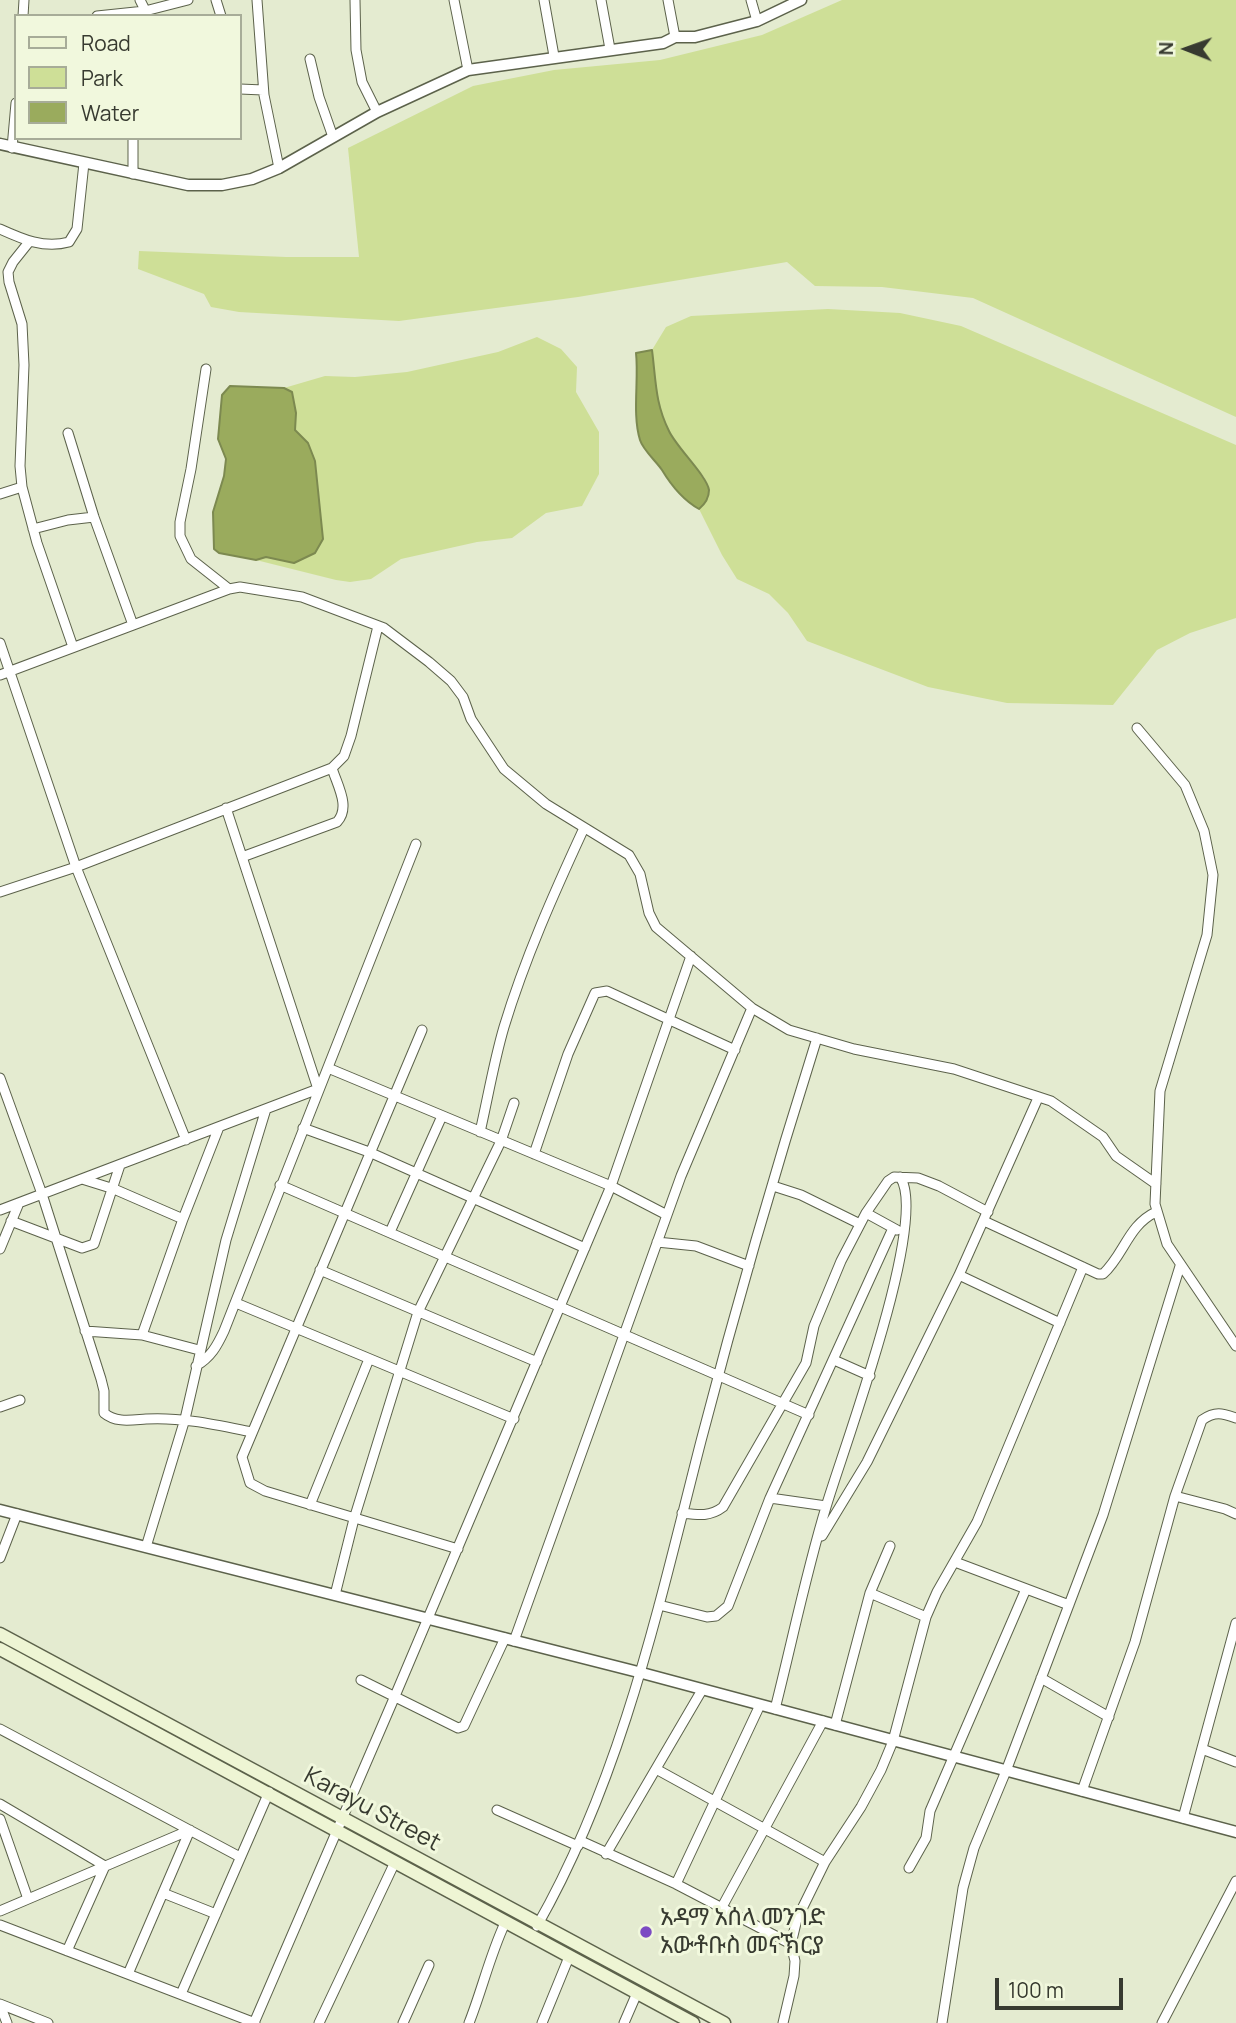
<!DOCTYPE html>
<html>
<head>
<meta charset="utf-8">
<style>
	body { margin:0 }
	#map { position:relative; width:1236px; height:2023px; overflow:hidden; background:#e4ebd0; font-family:Manrope,sans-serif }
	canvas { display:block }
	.legend { position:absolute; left:14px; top:14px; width:228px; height:126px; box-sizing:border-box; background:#f1f8dd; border:2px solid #a7ac98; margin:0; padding:9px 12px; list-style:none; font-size:21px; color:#373a30 }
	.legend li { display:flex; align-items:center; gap:14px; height:35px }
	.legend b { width:35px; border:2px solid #a7ac98 }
	.north { position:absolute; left:1152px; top:14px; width:70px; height:70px; -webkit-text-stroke:5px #f1f8dd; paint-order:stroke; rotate:271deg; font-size:19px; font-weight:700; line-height:28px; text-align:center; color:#373a30 }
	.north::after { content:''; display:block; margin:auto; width:24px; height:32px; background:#373a30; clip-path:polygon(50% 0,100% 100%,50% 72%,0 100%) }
	.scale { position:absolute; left:995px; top:1978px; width:128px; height:32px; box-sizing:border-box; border:4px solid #373a30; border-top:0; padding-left:9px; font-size:21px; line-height:24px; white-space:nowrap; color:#373a30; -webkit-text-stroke:5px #f1f8dd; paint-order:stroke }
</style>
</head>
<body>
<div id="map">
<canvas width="1236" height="2023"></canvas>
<ul class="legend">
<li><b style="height:9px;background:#eef5d4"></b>Road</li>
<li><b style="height:19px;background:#cedf97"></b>Park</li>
<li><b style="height:19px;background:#9aab5d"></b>Water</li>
</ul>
<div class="north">N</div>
<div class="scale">100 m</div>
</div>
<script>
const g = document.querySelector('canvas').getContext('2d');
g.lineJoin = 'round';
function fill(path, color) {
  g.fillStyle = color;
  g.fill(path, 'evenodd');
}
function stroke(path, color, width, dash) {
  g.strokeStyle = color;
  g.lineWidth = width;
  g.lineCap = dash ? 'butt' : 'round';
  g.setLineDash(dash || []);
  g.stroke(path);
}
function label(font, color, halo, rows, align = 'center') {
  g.font = font + ' Manrope,"Noto Sans Ethiopic",sans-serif';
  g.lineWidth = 6;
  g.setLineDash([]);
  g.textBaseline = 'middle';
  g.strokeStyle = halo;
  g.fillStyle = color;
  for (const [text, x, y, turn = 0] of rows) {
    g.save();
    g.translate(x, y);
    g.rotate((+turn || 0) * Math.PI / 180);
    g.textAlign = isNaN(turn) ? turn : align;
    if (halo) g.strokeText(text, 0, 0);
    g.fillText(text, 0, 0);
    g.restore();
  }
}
fill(new Path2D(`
	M842,0h394v417l-263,-119 -91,-11 -67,-1 -28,-24 -209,35 -179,24 -160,-9 -28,-5 -7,-13 -66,-25 1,-18 147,6h73l-11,-109 125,-62 81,-16 106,-10 102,-25z
	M828,309l72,4 61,13 275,119v173l-46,15 -33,17 -44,55 -106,-2 -79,-16 -121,-46 -19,-28 -19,-19 -32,-15 -15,-24 -23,-46 9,-11 1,-10 -5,-11 -21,-23 -13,-21 -12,-28 -6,-55 14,-23 25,-11z
	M537,337l24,12 16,18 -1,25 23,40v42l-17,32 -36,7 -34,25 -35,4 -76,17 -30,20 -21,3 -14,-2 -80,-20 10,-3 28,5 14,-119 -13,-13 1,-17 -4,-21 -8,-4 41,-12 30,1 52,-5 91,-20z`), '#cedf97');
const water = new Path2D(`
	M652,350c4,31 3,53 17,81 8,17 38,45 40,59 0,9 -4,14 -10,19 -16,-9 -28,-24 -37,-39 -6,-9 -19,-20 -22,-30 -8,-26 -1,-60 -4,-87z
	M230,386l54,2 8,4 4,21 -1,17 13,13 7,18 8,78 -8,14 -21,10 -28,-6 -10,3 -37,-7 -5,-4 -1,-37 11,-36 2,-17 -8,-20 4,-44z`);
fill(water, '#9aab5d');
stroke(water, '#7c8950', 2);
const minor = new Path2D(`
	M140,0l7,14
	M216,0l5,16
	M257,0l7,95 15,73
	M355,0l1,50 6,32 15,30
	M454,0l14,70
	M544,0l10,56
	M601,0l9,49
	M668,0l7,37
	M751,0l6,21
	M23,16l1,-16
	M97,16l48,-5 43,-11
	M310,59l9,38 14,40
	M240,89l23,1
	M133,138v36
	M12,148l4,-45
	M0,229c22,10 44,20 69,13l8,-13 7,-66
	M29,242l-16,20 -5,10 1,10 13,42 2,41 -4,101 2,21 15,56 36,104
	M206,369l-15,100 -11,53v14l11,23 38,30
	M68,433l26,84 39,108
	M0,494l22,-7
	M33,529l35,-9 26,-3
	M0,643l76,224 110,273
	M0,675l229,-86 11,-2 62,10 82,31 45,34 22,19 12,16 8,22 33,50 42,35 83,51 11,19 9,39 7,14 96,81 37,22 65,19 100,20 97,32 52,36 13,19 40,28
	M1137,728l48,57 19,46 9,44 -6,60 -47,156 -5,113 12,40 69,102
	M242,857l95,-35c14,-15 0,-37 -5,-54
	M0,892l76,-25 256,-99 12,-12 7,-20 27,-110
	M422,1030l-180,427 8,26 15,8 193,58
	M328,1068l283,118 56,29
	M0,1078l42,116 59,185 3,12v22c12,10 27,7 42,6 37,-2 71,6 106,13
	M303,1128l66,24 216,96
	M480,1132c8,-35 14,-71 24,-105 21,-69 50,-134 80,-199
	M534,1154l34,-100 27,-61 12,-2 128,59
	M82,1179l32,10 69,30
	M280,1185l529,230
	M773,1186l28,9 59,29
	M0,1210l318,-121 -92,-281
	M866,1213l31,17
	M11,1221l71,27 12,-4 26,-79
	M984,1221l114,53h5c21,-19 25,-49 53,-62
	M390,1232l52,-116
	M657,1242l39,4 53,20
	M0,1249l19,-46
	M320,1270l217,92
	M959,1275l101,48
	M236,1303l278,116
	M85,1331l57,4 57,15
	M142,1335l41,-116 36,-92
	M834,1360l36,16
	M196,1366c15,-9 21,-20 28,-35l192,-487
	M0,1407l20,-7
	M1175,1496l50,13 11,5
	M770,1498l56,8
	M310,1505l59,-146
	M682,1513c16,2 28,4 41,-6l83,-144 8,-37 27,-65 25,-48 22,-32 6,-4 24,1 21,8 49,26
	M822,1536l45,-74 92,-187 79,-177
	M146,1547l39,-128 41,-179 40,-131
	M0,1558l17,-44
	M955,1562l114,43
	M870,1593l56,24
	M335,1595l19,-76 64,-207 83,-171 13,-38
	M659,1605l48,12 9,-1 12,-10 42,-108 123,-270
	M514,1641l167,-465 71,-168
	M1041,1678l68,39
	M361,1680l97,48 6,-2 41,-88
	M775,1709c17,-67 31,-136 51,-202 16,-55 104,-288 74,-330
	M835,1725l35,-132 20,-47
	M0,1729l240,128
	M1202,1749l34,13
	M656,1769l169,93
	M1082,1791l53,-149 40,-146 27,-76c13,-9 20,-7 34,-2
	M0,1804l105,62 -38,85
	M497,1810l81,36
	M1183,1818l53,-195
	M0,1819l28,80
	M581,1841l95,43 115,60
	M606,1854l96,-164
	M909,1868l17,-30 4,-27 96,-222
	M676,1884l84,-179
	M163,1893l53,21
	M722,1907l101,-186
	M0,1911l190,-81
	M0,1925l255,98
	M537,1926c85,-149 122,-321 164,-485 35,-135 74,-270 116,-403
	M128,1974l62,-144
	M181,1994l88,-202
	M0,2004l48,19
	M0,2005l7,18
	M254,2023l141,-327 216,-510 80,-230
	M319,2023l76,-161
	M403,2023l26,-58
	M469,2023c13,-33 21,-68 36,-100
	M542,2023l27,-66
	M624,2023l13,-30
	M783,2023l11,-47 1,-15 -4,-17 6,-25 28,-57 36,-55 20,-37 12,-29 33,-124 11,-25 40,-70 106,-255
	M942,2023l21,-135 11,-40 32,-77 97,-256 77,-249
	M1162,2023l74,-142`);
const tertiary = new Path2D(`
	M0,144l188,41h34l30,-6 27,-11 98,-56 91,-42 195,-27 12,-6h20l62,-16 44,-21
	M0,1510l642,163 594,159`);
const secondary = new Path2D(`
	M0,1634l724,389
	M0,1649l693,374`);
stroke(minor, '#5c624b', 11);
stroke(tertiary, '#5c624b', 13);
stroke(secondary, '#5c624b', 15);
stroke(minor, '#fff', 9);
stroke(tertiary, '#fff', 10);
stroke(secondary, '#eef5d4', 12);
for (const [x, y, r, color] of [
	[646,1932,7,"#7c4bc3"]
]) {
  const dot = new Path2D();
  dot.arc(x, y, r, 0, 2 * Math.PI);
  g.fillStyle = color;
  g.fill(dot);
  stroke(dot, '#f1f8dd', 2.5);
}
label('24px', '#373a30', '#f1f8dd', [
	["Karayu Street",372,1810,28]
]);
label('24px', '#373a30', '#f1f8dd', [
	["አዳማ አሰላ መንገድ",660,1918],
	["አውቶቡስ መናኽርያ",660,1946]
], 'left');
</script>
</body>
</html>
